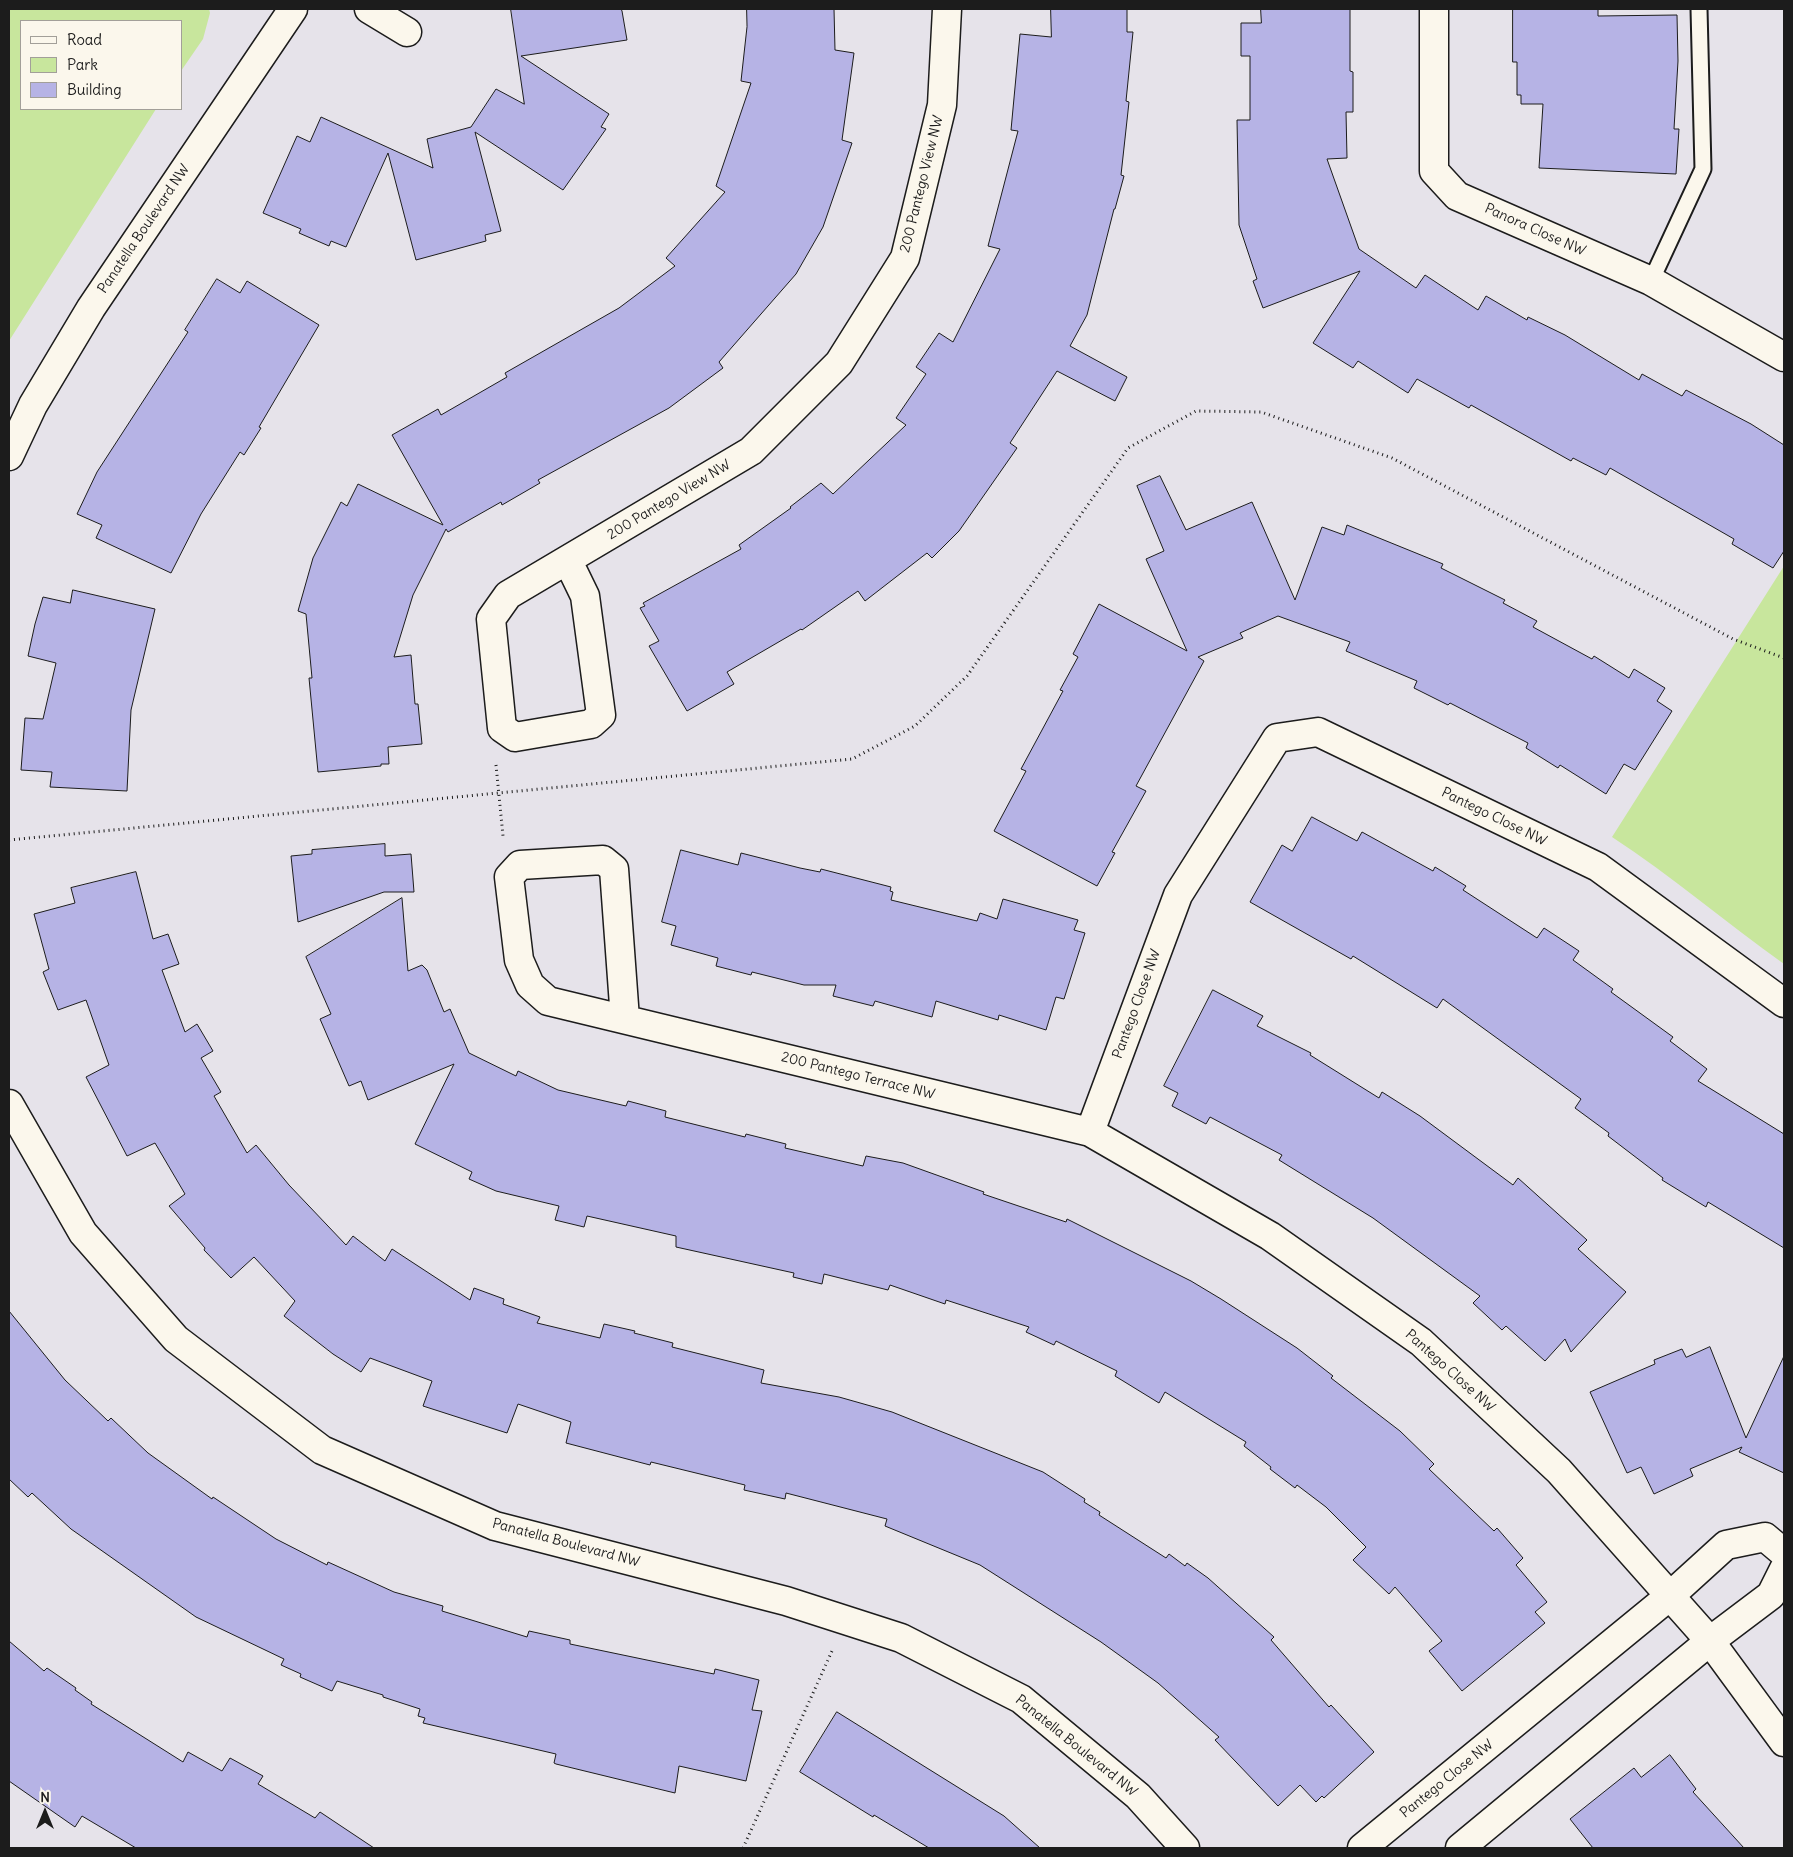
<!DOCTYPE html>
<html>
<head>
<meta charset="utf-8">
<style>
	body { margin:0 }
	#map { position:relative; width:1793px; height:1857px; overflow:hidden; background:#e6e3ea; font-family:Delius,sans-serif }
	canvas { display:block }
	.frame { position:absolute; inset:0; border:10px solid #1c1c1c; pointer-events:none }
	.legend { position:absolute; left:20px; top:20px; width:162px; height:90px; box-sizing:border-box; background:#fbf7ec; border:1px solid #a29f99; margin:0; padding:6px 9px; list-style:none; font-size:15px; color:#1c1c1c }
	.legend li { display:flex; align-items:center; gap:10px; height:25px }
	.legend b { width:25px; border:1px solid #a29f99 }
	.north { position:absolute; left:20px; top:1787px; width:50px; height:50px; -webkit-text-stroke:4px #fbf7ec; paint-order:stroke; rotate:0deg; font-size:14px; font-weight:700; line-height:20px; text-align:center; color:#1c1c1c }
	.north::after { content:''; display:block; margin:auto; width:18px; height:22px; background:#1c1c1c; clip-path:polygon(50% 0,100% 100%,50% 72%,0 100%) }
</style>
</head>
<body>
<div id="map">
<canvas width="1793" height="1857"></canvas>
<div class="frame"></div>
<ul class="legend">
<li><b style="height:6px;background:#fbf7ec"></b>Road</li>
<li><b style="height:14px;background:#c8e69d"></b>Park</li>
<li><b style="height:14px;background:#b6b3e5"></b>Building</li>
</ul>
<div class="north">N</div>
</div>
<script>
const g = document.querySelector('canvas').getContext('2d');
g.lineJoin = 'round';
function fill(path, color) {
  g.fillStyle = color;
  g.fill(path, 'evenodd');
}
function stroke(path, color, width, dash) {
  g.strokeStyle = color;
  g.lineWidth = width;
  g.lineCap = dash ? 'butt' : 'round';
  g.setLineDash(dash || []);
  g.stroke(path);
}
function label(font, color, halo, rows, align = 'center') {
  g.font = font + ' Delius,sans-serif';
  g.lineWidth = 4;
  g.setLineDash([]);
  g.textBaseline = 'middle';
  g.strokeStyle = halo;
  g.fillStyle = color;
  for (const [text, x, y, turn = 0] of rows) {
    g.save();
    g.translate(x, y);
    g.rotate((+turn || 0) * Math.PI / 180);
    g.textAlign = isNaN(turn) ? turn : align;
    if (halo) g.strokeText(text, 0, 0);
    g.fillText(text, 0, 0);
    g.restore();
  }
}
fill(new Path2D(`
	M9,9h200l1,4 -7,26 -22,32v-50h-160v88h135l-147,232z
	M1784,566v398c-58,-41 -112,-88 -172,-127z`), '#c8e69d');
const building = new Path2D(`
	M511,9h110l1,2 5,29 -106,16 88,58 -8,13 5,2 -43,61 -88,-58 26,99 -16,4 1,6 -70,19 -28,-107 -42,94 -15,-6 -2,5 -30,-13 2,-4 -38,-16 34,-77 13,6 11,-25 112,51 -6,-29 44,-12 25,-38 28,15z
	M747,9h87l1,41 19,3 -12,87 10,3 -29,84 -27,47 -77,88 4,6 -54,40 -131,72 2,3 -38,22 -1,-3 -53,30 -2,-3 -33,66 -19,62 17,-2 4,49h3l4,40 -34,3 1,17h-8v2l-63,6 -9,-94h3l-6,-64 -8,-3 15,-53 28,-56 6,4 11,-22 85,41 -51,-90 46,-26 3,6 66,-38 -2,-4 114,-65 56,-42 -9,-8 59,-66 -9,-6 35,-103 -10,-2 6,-54z
	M1051,9h76v23h6l-7,69 3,1 -8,73 3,1 -9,33h-1l-27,106 -17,31 57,31 -12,24 -58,-30 -47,72 7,5 -58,83 -27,27 -5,-5 -62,48 -7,-10 -56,39 -1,-1 -74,43 7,12 -47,27 -38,-65 10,-5 -19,-33 5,-2 -2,-3 98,-54 -2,-4 52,-37 -1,-1 31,-24 12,11 73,-69 -10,-7 30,-44 -10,-7 23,-34 14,9 47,-93 -12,-3 30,-115 -7,-1 9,-96 31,3z
	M1261,9h89v62l3,1v40h-7l1,46 -20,1 32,90 57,39 9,-13 53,35 8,-14 41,24 1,-3 37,18 74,45 3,-6 40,22 4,-6 65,34 33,21v106l-11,17 -41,-24 2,-5 -124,-71 -4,7 -33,-17 -2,3 -100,-56 -2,3 -52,-29 -9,14 -50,-32 -5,7 -40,-25 47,-72 -97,37 -10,-27 4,-2 -18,-54 -2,-105h13v-64h-9v-33h20z
	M1513,9h85v7l79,-1 1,46 -4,68h5l-3,45 -137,-6 4,-64h-22v-9h-4v-33h-4z
	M217,279l23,14 7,-12 72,44 -60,102 2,1 -17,27 -4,-3 -39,62 -30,59 -75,-35 6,-13 -25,-11 20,-42 91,-140 -3,-2z
	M1160,476l26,54 66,-28 43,98 27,-73 22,8 3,-10 96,39 -2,4 64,32 -2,3 34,18 -4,6 59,32 2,-3 35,22 5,-9 31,19 -8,13 15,10 -37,59 -11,-6 -18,30 -46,-29 -2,3 -32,-20 2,-5 -78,-40 -2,2 -34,-17 3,-7 -71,-30 4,-9 -72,-26 -38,17 3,5 -45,19 6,4 -68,125 10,5 -34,61 3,1 -18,33 -103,-55 32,-60 -5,-2 42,-78 -3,-1 18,-33 -5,-3 26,-50 88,47 -41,-92 18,-8 -27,-65z
	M73,590l82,19 -24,101 -4,81 -77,-4 2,-15 -31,-2 4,-52 18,1 13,-56 -28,-7 7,-32 8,-27 27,6z
	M1312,817l45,24 5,-9 71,39 2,-4 31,19 -3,4 74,48 7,-10 35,23 -6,9 40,29 -2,3 62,45 -3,4 37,28 -9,12 86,53v114l-76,-46 -2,5 -44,-27 1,-2 -55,-42 1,-3 -34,-25 6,-9 -138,-100 -6,9 -84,-52 -2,3 -101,-57 32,-57 10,6z
	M385,844v12l26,-2 3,38h-30l-86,30 -7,-66 21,-2v-4z
	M681,850l57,15 3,-12 59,15 20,4 1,-3 70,18 -1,4 3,1 -2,8 86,21 3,-8 17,6 6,-20 75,21 -4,10 11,3 -21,66 -8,-2 -10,33 -47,-15 -1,5 -62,-19 -4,16 -57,-16 -2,5 -40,-10 3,-11h-32l-52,-13 -1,3 -35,-9 2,-8 -47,-13 5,-19 -14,-4z
	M136,872l17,67 15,-5 11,30 -17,6 23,62 12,-8 16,27 -12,7 20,34 -7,4 33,57 9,-8 33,40 57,60 7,-9 32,25 7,-12 78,51 4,-12 30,11 -1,5 37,13 -3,6 63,15 4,-14 31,7 -1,2 39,10 -1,4 92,23 -3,13 78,14 53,15 151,60 42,27 -1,3 16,10 -1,3 67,43 3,-4 16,12 2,-3 21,15 66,59 -3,3 58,67 2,-2 43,47 -50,46 -2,-2 -6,6 -16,-17 -22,21 -63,-66 4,-3 -61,-54 -57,-41 -121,-77 -95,-39 2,-7 -101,-26 -1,6 -41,-9 1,-5 -94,-23 -1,3 -84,-22 5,-21 -53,-18 -11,29 -84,-27 9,-25 -62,-23 -9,14 -28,-18 -49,-38 11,-15 -41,-44 -23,21 -27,-28 1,-2 -36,-42 16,-12 -30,-51 -28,13 -41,-79 23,-12 -23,-65 -28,10 -15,-38 6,-3 -15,-55 41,-11 -4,-15z
	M402,898l6,73 14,-6 5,5 17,42 6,-3 19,44 47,23 2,-5 40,19 68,16 2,-5 38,10 -1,6 80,20 1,-3 40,10 -1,4 78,18 3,-10 37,7 81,29 -1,2 83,28 1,-3 124,62 30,18 76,49 36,28 -2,2 69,53 34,33 -5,5 65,62 3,-3 26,30 -7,7 31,37 -12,10 10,11 -83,68 -33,-40 13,-10 -47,-54 -6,7 -36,-34 13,-13 -40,-40 -29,-22 -2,3 -25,-19 1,-2 -27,-21 2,-4 -81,-50 -6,11 -44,-27 2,-5 -61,-30 -2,4 -28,-13 3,-5 -83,-27 -1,4 -55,-19 -2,5 -64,-16 -2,10 -29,-7 1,-4 -118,-26v-11l-89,-20 -3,11 -29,-7 4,-14 -63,-15 -27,-12 3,-7 -57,-28 39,-80 -86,36 -7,-19 -12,5 -29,-67 11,-5 -25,-57z
	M1213,990l50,26 -6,10 54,27 -1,2 69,43 3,-6 38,24 93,69 5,-7 69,62 -9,9 48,43 -55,60 -6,-13 -20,22 -39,-35 -4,4 -29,-27 7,-7 -107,-78 -94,-58 3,-5 -72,-38 -4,7 -34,-18 6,-13 -14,-7z
	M9,1311l56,69 43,41 3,-3 37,35 64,46 1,-2 63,42 51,26 1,-3 66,30 49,14 -1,5 85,26 2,-6 41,9v4l144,30 1,-5 44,11 -7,30 10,1 -16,70 -67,-15 -4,27 -119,-29 -2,-1 2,-9 -133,-31 2,-5 -7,-2 2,-7 -37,-12v-2l-46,-14 -5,10 -32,-14 1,-3 -20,-9 3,-6 -88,-42 -125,-88 -39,-36 -4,4 -19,-18z
	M1710,1347l36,91 38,-82v117l-45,-21 3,-5 -52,22 3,7 -39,18 -13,-27 -14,6 -37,-81 65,-28 -1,-4 28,-11 4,8z
	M9,1641l35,30 3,-3 29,20 -1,2 17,12 -1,2 92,58 5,-10 34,19 8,-13 33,18 -5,8 57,34 5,-6 54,36h-238l-54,-32 -7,11 -66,-46z
	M837,1712l167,104 36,32h-111l-55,-33 -1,2 -73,-45z
	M1670,1755l26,34 -3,3 51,56h-151l-23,-29 64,-51 7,9z`);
fill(building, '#b6b3e5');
stroke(building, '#1c1c1c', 1);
const service = new Path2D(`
	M1651,281l52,-112 -4,-160`);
const minor = new Path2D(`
	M369,9l38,23
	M1434,9v162l23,25 194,85 133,76
	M568,561l17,35 16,119 -10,9 -76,13 -13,-9 -11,-109 17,-24 243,-144 88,-88 66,-105 37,-153 5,-96
	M625,1019l-11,-150 -11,-9 -83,5 -11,12 10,83 11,25 18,16 542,131 180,104 151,106 138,129 151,170 74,101
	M1090,1132l88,-237 99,-157 41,-6 280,135 186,136
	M1362,1848l309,-253 55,-50 39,-8 19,16
	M1460,1848l250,-207 61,-46 13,-26`);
const tertiary = new Path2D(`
	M9,456l24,-51 58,-97 202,-299
	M9,1104l74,129 93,106 146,111 173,76 291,75 115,37 120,61 117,97 47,52`);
stroke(service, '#1c1c1c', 19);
stroke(minor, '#1c1c1c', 31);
stroke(tertiary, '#1c1c1c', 31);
stroke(new Path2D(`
	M496,765l7,71
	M9,840l843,-81 63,-33 52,-50 161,-228 68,-37 65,1 131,46 341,181 51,19
	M743,1848l89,-197`), '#1c1c1c', 3, [1, 4]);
stroke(service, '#fbf7ec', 15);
stroke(minor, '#fbf7ec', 28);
stroke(tertiary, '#fbf7ec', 28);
label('14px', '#1c1c1c', '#fbf7ec', [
	["200 Pantego View NW",922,184,-76],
	["Panatella Boulevard NW",144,229,-56],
	["Panora Close NW",1535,230,24],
	["200 Pantego View NW",669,500,-31],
	["Pantego Close NW",1494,817,26],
	["Pantego Close NW",1137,1004,-70],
	["200 Pantego Terrace NW",858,1076,14],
	["Pantego Close NW",1450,1371,42],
	["Panatella Boulevard NW",566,1543,15],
	["Panatella Boulevard NW",1076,1746,39],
	["Pantego Close NW",1447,1779,-39]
]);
</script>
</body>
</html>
